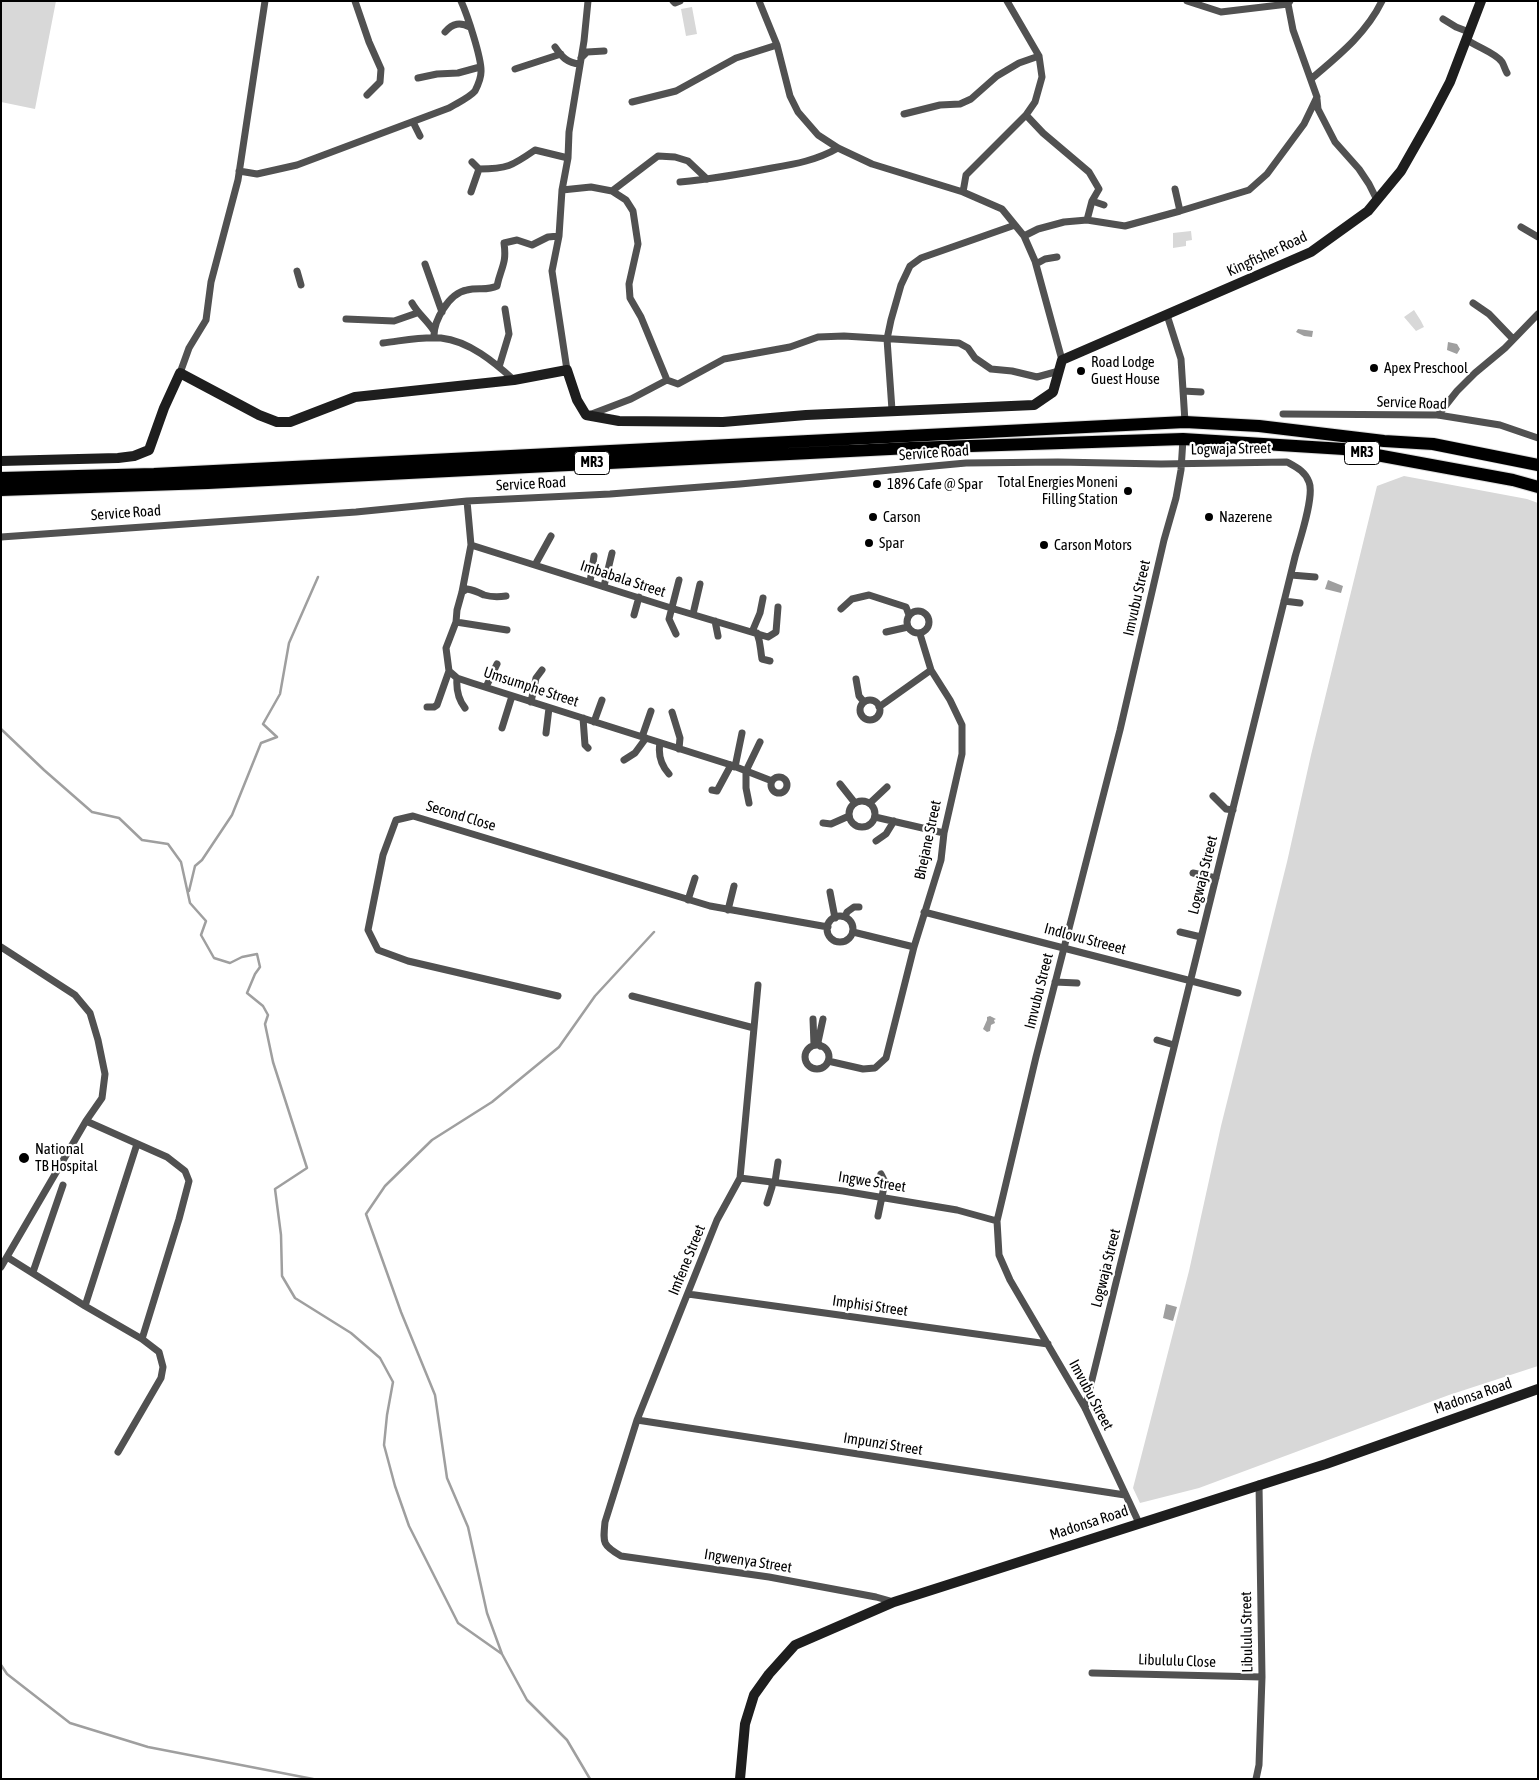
<!DOCTYPE html>
<html>
<head>
<meta charset="utf-8">
<style>
	body { margin:0 }
	#map { position:relative; width:1539px; height:1780px; overflow:hidden; background:#fff; font-family:"Asap Condensed",sans-serif }
	canvas { display:block }
	.frame { position:absolute; inset:0; border:2px solid #000; pointer-events:none }
</style>
</head>
<body>
<div id="map">
<canvas width="1539" height="1780"></canvas>
<div class="frame"></div>
</div>
<script>
const g = document.querySelector('canvas').getContext('2d');
g.lineJoin = 'round';
function fill(path, color) {
  g.fillStyle = color;
  g.fill(path, 'evenodd');
}
function stroke(path, color, width, dash) {
  g.strokeStyle = color;
  g.lineWidth = width;
  g.lineCap = dash ? 'butt' : 'round';
  g.setLineDash(dash || []);
  g.stroke(path);
}
function label(font, color, halo, rows, align = 'center') {
  g.font = font + ' "Asap Condensed",sans-serif';
  g.lineWidth = 4.5;
  g.setLineDash([]);
  g.textBaseline = 'middle';
  g.strokeStyle = halo;
  g.fillStyle = color;
  for (const [text, x, y, turn = 0] of rows) {
    g.save();
    g.translate(x, y);
    g.rotate((+turn || 0) * Math.PI / 180);
    g.textAlign = isNaN(turn) ? turn : align;
    if (halo) g.strokeText(text, 0, 0);
    g.fillText(text, 0, 0);
    g.restore();
  }
}
fill(new Path2D(`
	M1,1h55l-21,108 -34,-7z
	M692,7l5,27 -11,2 -5,-27z
	M1191,231l1,9 -6,1v5l-13,2v-15z
	M1414,310l7,11 3,6 -8,4 -12,-14z
	M1404,476l123,23 11,4v863l-89,29 -250,93 -59,15 -7,-15 56,-217 32,-145 66,-264 24,-107 66,-269z`), '#d8d8d8');
fill(new Path2D(`
	M1298,329l15,2 -1,6 -8,-1 -8,-4z
	M1448,342l9,2 3,5 -3,5 -10,-4z
	M1328,580l15,6 -2,7 -16,-4z
	M990,1016l6,3 -2,1 1,3 -4,2 -1,6 -3,1 -4,-3 4,-9v-3z
	M1166,1304l11,3 -4,14 -10,-3z`), '#9f9f9f');
stroke(new Path2D(`
	M1,729l43,41 48,42 27,6 23,22 26,4 13,18 9,41 16,18 -5,14 13,23 16,5 12,-6 15,-3 3,13 -5,7 -8,19 16,13 5,9 -3,9 8,38 34,106 -32,21 6,46 1,41 13,22 56,35 29,25 13,24 -6,33 -3,30 11,41 14,40 49,97 44,31
	M189,891l6,-25 7,-6 30,-45 29,-72 16,-6 -14,-13 17,-30 9,-51 29,-66
	M1,1665l6,9 63,49 78,24 165,32
	M590,1779l-23,-39 -40,-40 -25,-46 -15,-41 -19,-86 -21,-49 -12,-83 -34,-83 -35,-98 19,-28 47,-46 60,-38 67,-55 36,-51 59,-64`), '#9f9f9f', 2.5);
const highway = new Path2D(`
	M1,478l153,-4 1031,-52 74,4 125,15 49,3 105,21
	M1,490l207,-7 702,-35 273,-9 161,10 169,31 25,7`);
stroke(highway, '#dbdbdb', 14);
stroke(new Path2D(`
	M355,1l14,41 12,27 -1,13 -13,13
	M673,1l2,2 5,-2
	M759,1l18,44 13,51 8,16 20,23 20,13 34,16 91,28 39,17 22,27 11,25 27,99
	M1187,1l34,11 67,-8
	M1443,19l13,8 13,5
	M445,32c8,-9 15,-10 25,-5
	M1466,39c10,8 30,14 36,23 2,3 3,8 5,11
	M555,47c7,10 12,16 25,17
	M581,58l6,-6 17,-1
	M515,69l46,-15
	M418,78l19,-4 21,-1 22,-6
	M1311,79c27,-23 55,-45 71,-78
	M1317,99l1,10 17,33 24,27 10,15 8,16
	M632,102l44,-11 60,-33 41,-13
	M904,114l36,-9 20,-1 11,-5 26,-23 22,-13 20,-7
	M1026,115l17,18 46,39 10,17 -7,12 -5,19
	M413,122l7,14
	M472,162l7,7
	M239,171l18,3 40,-9 152,-57c8,-5 20,-10 26,-17 2,-4 6,-14 6,-19 1,-13 -14,-58 -20,-71
	M680,182c31,-3 61,-8 92,-14 24,-4 45,-8 66,-20
	M1175,189l5,22
	M562,190l29,-3 21,4 14,9 7,11 5,33 -9,40 1,14 11,19 26,63
	M612,191l46,-35 17,1 13,4 19,18
	M471,192l8,-23c28,0 33,-3 56,-19l33,8
	M963,192l3,-17 60,-60 9,-13 7,-25 -3,-21 -32,-55
	M1092,201l12,4
	M1521,227l17,10
	M1024,236l14,-7 26,-7 23,-2 38,6 55,-15 69,-21 18,-16 37,-50 13,-27 -24,-67 -5,-26 2,-3
	M425,264l17,48
	M1036,264l9,-5 12,-2
	M297,271l4,14
	M412,303c6,11 15,17 22,28
	M1473,303l16,11 24,25
	M1167,315l14,44 4,63
	M346,319l48,2 23,-8
	M434,338c-1,-17 15,-45 33,-48 11,-3 20,1 30,-4 4,-19 10,-22 7,-43l13,-3 15,5 16,-8 11,-1
	M383,343c18,-2 40,-7 58,-5 28,3 53,24 73,42
	M499,367l10,-33 -4,-25
	M567,370l-15,-99 7,-35 3,-46 6,-32 1,-26 15,-91 4,-40
	M180,373l9,-25 17,-28 5,-38 27,-102 27,-179
	M1183,391l18,1
	M892,410l-5,-71 4,-19 10,-35 9,-19 11,-8 94,-33
	M1283,414l155,1 62,10 38,13
	M589,415l42,-16 36,-19 11,4 46,-25 66,-12 28,-10 26,-1 115,7 9,5 7,10 16,11 21,2 25,6 22,-6
	M1438,415l19,-24 18,-18 30,-25 33,-34
	M467,501l4,44 -9,47 -5,18 -1,12 -10,26 3,23 8,7 15,5 259,82 41,16
	M1,537l355,-25 111,-11 143,-7 130,-10 226,-21 92,-1 103,2 126,-2c9,5 18,9 22,20 6,14 -10,60 -14,75l-210,851
	M471,545l200,63 97,29 8,-5 2,-25
	M535,565l16,-29
	M1291,575l24,2
	M590,582l4,-26
	M604,586l8,-33
	M462,592l5,-3c7,1 11,3 17,6 7,2 15,2 22,1
	M1284,601l16,2
	M841,609l11,-10 17,-4 37,12 3,8
	M907 622a11 11 0 1 1 22 0a11 11 0 1 1-22 0Z
	M693,614l7,-30
	M634,615l5,-18
	M715,621l3,15
	M456,622l51,8
	M752,632l8,-19 3,-15
	M886,632l22,-5
	M757,633c4,11 3,15 5,26l8,2
	M676,634l-7,-15 10,-39
	M457,678c-1,12 1,21 8,30
	M856,679l3,17 5,6
	M486,687l11,-23
	M860 710a10 10 0 1 1 20 0a10 10 0 1 1-20 0Z
	M531,702l5,-24 6,-8
	M427,707h7l3,-2 12,-34
	M879,707l52,-37
	M672,712l8,26 -1,11
	M583,718l2,27 3,3
	M594,722l8,-22
	M502,728l10,-32
	M546,733l3,-25
	M642,737l9,-26
	M660,743c-2,11 1,22 9,31
	M624,760l11,-7 11,-15
	M735,767l7,-34
	M771 785a8 8 0 1 1 16 0a8 8 0 1 1-16 0Z
	M840,784l15,19
	M712,790l5,1 14,-26
	M1213,796l13,13 7,1
	M849 814a13 13 0 1 1 26 0a13 13 0 1 1-26 0Z
	M749,803l-3,-15v-17l14,-29
	M870,803l17,-16
	M875,817l69,16
	M823,823l8,1 18,-8
	M876,841l10,-7 8,-13
	M1193,873l23,5
	M830,892l5,26
	M688,900l7,-22
	M728,910l6,-24
	M924,912l314,81
	M827 929a13 13 0 1 1 26 0a13 13 0 1 1-26 0Z
	M845,917l2,-5 7,-5h5
	M853,932l61,15
	M1180,932l21,5
	M1,947l74,48 15,18 8,27 7,34 -3,24 -16,23 -85,146
	M1055,982l22,1
	M758,985l-18,193 -23,42 -80,200 -32,102c-2,21 -3,23 16,34l148,21 107,20 18,5
	M558,996l-150,-35 -30,-11 -10,-20 15,-75 13,-35 17,-4 297,90 118,21
	M632,996l122,32
	M813,1019l1,26
	M1157,1040l17,5
	M805 1057a12 12 0 1 1 24 0a12 12 0 1 1-24 0Z
	M820,1046l-2,-4 5,-23
	M828,1061l35,8 12,-1 11,-10 28,-111 27,-87 3,-27 18,-79v-29l-12,-25 -19,-30 -11,-36
	M86,1121l81,36 18,14 4,10 -10,38 -37,120
	M740,1178l103,13 114,19 40,11
	M775,1182l3,-20
	M767,1203l5,-16v-5
	M878,1216l7,-34 -4,-8
	M7,1257l78,49 57,33 17,13 4,15 -2,11 -43,74
	M33,1272l30,-87
	M688,1294l360,50
	M85,1306l52,-162
	M637,1420l488,75
	M1139,1523l-54,-115 -75,-128 -11,-25 -2,-34 39,-164 84,-327 44,-190 12,-42 5,-28 2,-31
	M1092,1673l170,4
	M1256,1779l3,-14 3,-88 -3,-193`), '#515151', 7);
stroke(new Path2D(`
	M1,461l117,-3 16,-2 15,-6 15,-42 16,-35 79,42 18,7h13l65,-25 159,-17 53,-10 10,30 9,15 33,6 104,1 83,-7 228,-10 19,-13 9,-32 249,-108 57,-41 33,-40 29,-51 20,-38 31,-81
	M740,1779l5,-55 9,-29 15,-21 26,-29 99,-43 432,-138 212,-75`), '#1e1e1e', 10);
stroke(highway, '#000', 12);
for (const [x, y, r, color] of [
	[1374,368,5,"#000"],
	[1081,371,5,"#000"],
	[877,484,5,"#000"],
	[1128,491,5,"#000"],
	[873,517,5,"#000"],
	[1209,517,5,"#000"],
	[869,543,5,"#000"],
	[1044,545,5,"#000"],
	[24,1158,6,"#000"]
]) {
  const dot = new Path2D();
  dot.arc(x, y, r, 0, 2 * Math.PI);
  g.fillStyle = color;
  g.fill(dot);
  stroke(dot, '#fff', 2);
}
for (const [x, y, w] of [
	[1362,453,35],
	[592,463,35]
]) {
  const box = new Path2D();
  box.roundRect(x - w / 2, y - 11.5, w, 23, 4);
  g.fillStyle = '#fff';
  g.fill(box);
  stroke(box, '#000', 1);
}
label('bold 14px', '#000', null, [
	["MR3",1362,453],
	["MR3",592,463]
]);
label('15px', '#000', '#fff', [
	["Kingfisher Road",1267,254,-25],
	["Service Road",1412,403,2],
	["Logwaja Street",1231,449,-1],
	["Service Road",934,453,-4],
	["Service Road",531,484,-3],
	["Service Road",126,513,-4],
	["Imbabala Street",623,579,18],
	["Imvubu Street",1137,598,-77],
	["Umsumphe Street",531,687,18],
	["Second Close",461,816,17],
	["Bhejane Street",928,840,-78],
	["Logwaja Street",1203,875,-76],
	["Indlovu Streeet",1085,939,15],
	["Imvubu Street",1039,991,-76],
	["Ingwe Street",872,1182,9],
	["Imfene Street",687,1260,-68],
	["Logwaja Street",1106,1268,-76],
	["Imphisi Street",870,1306,8],
	["Imvubu Street",1091,1395,62],
	["Madonsa Road",1473,1396,-19],
	["Impunzi Street",883,1444,9],
	["Madonsa Road",1089,1523,-18],
	["Ingwenya Street",748,1561,9],
	["Libululu Street",1247,1632,-91],
	["Libululu Close",1177,1661,2]
]);
label('15px', '#000', '#fff', [
	["Road Lodge",1091,362],
	["Guest House",1091,379],
	["Apex Preschool",1384,368],
	["Total Energies Moneni",1118,482,"right"],
	["Filling Station",1118,499,"right"],
	["1896 Cafe @ Spar",887,484],
	["Carson",883,517],
	["Nazerene",1219,517],
	["Spar",879,543],
	["Carson Motors",1054,545],
	["National",35,1149],
	["TB Hospital",35,1166]
], 'left');
</script>
</body>
</html>
